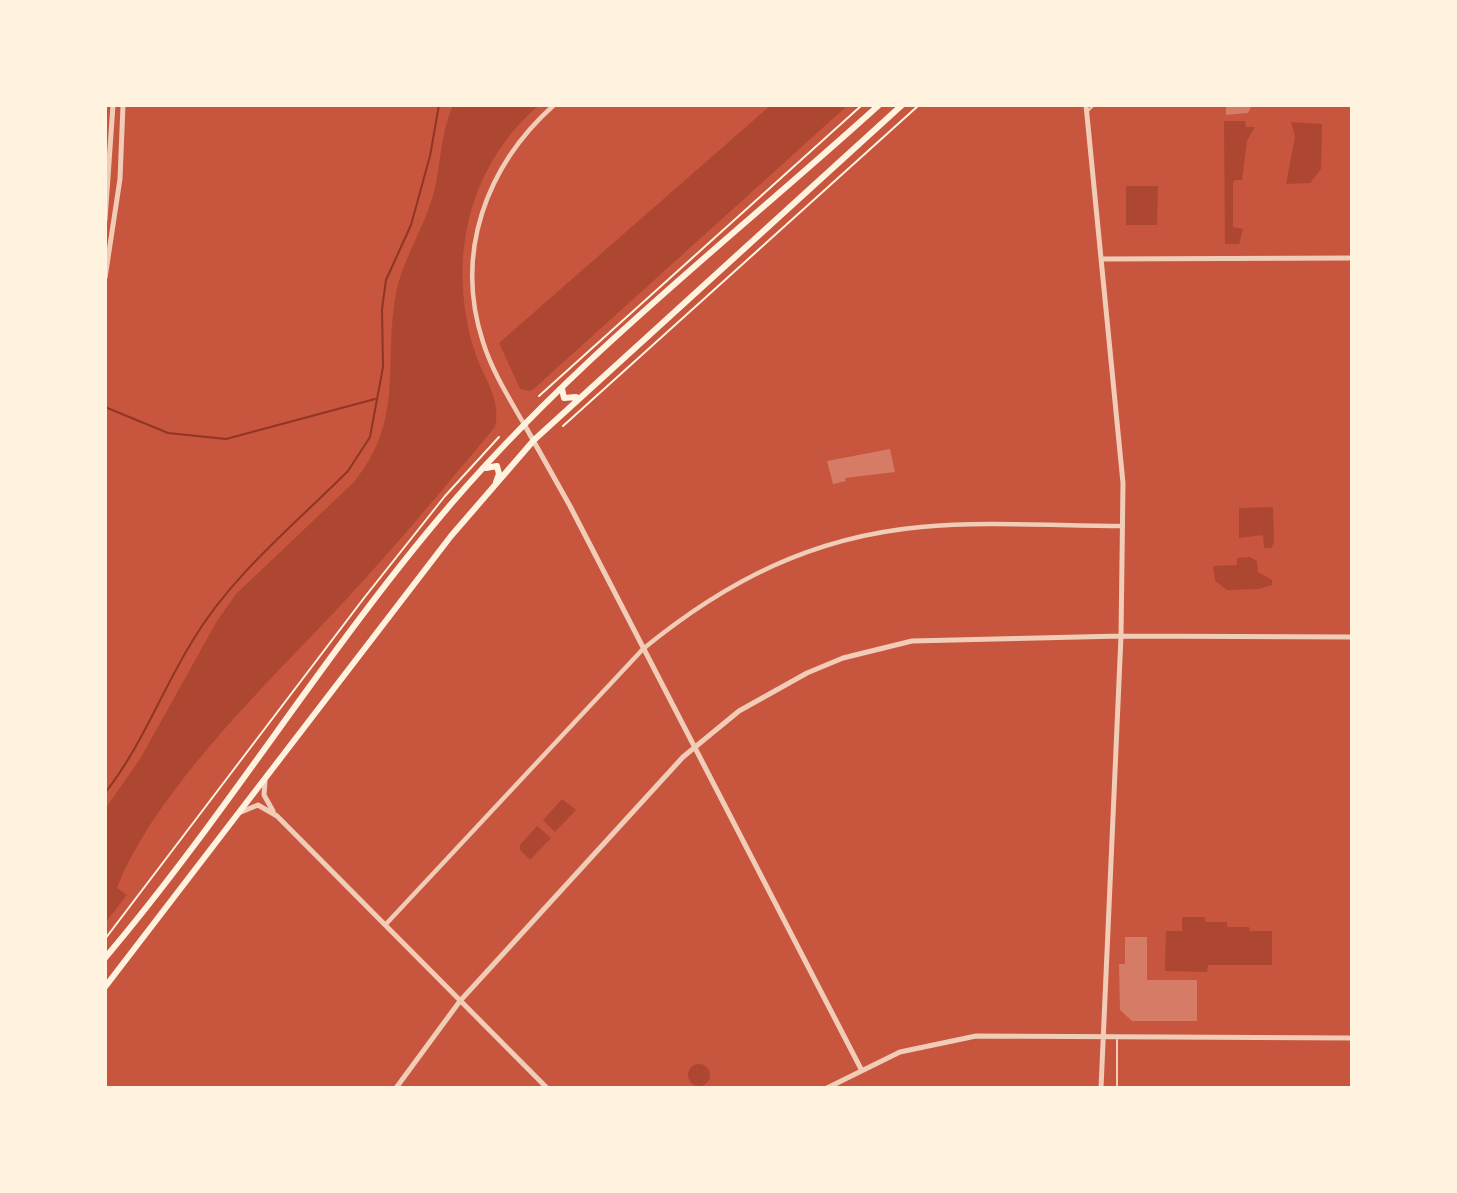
<!DOCTYPE html>
<html>
<head>
<meta charset="utf-8">
<style>
	body { margin:0 }
	#map { position:relative; width:1457px; height:1193px; overflow:hidden; background:#c8553d; font-family:Ubuntu,sans-serif }
	canvas { display:block }
	.frame { position:absolute; inset:0; border:107px solid #fff3e0; pointer-events:none }
</style>
</head>
<body>
<div id="map">
<canvas width="1457" height="1193"></canvas>
<div class="frame"></div>
</div>
<script>
const g = document.querySelector('canvas').getContext('2d');
g.lineJoin = 'round';
function fill(path, color) {
  g.fillStyle = color;
  g.fill(path, 'evenodd');
}
function stroke(path, color, width, dash) {
  g.strokeStyle = color;
  g.lineWidth = width;
  g.lineCap = dash ? 'butt' : 'round';
  g.setLineDash(dash || []);
  g.stroke(path);
}
fill(new Path2D(`
	M453,105h86c-73,63 -92,158 -64,247 8,26 27,47 20,75 -50,60 -101,121 -154,178 -74,79 -184,183 -224,283l10,7 -22,28v-114l35,-50 77,-138 19,-27 118,-112c50,-62 30,-114 41,-183 6,-39 31,-73 40,-111 6,-28 6,-56 18,-83z
	M771,105h77l-311,281 -6,5 -11,-2 -21,-46z
	M1224,121h21l1,6h9l-8,14 -5,39h-7l-2,3v44l10,2 -4,15h-14z
	M1291,122l31,2 -1,45 -11,14 -24,1 9,-47z
	M1126,186h32l-1,39h-31z
	M1273,507l1,36 -3,5h-7l-1,-13 -24,3v-30z
	M1250,557l7,4 1,11 14,8v5l-13,4 -32,1 -12,-9 -2,-15 24,-1v-7z
	M562,799l14,11 -21,22 -12,-12z
	M537,826l14,12 -21,22 -10,-10v-5z
	M1182,917h23v5h22v5h22l1,4h22v34h-64l-1,7 -42,-1 1,-40h16z
	M688 1075a11 11 0 1 1 22 0a11 11 0 1 1-22 0Z`), '#ae4732');
stroke(new Path2D(`
	M105,407l63,26 58,6 149,-40
	M105,793c37,-47 57,-103 88,-153 39,-65 102,-116 155,-169l22,-34 13,-70 -1,-58 4,-29 25,-55 19,-69 9,-51`), '#8f3625', 2);
fill(new Path2D(`
	M1226,105h26l-4,8 -22,2z
	M890,449l5,23 -50,6 1,3 -13,3 -6,-23z
	M1125,937h22v43h50v41h-65l-12,-11 -1,-46h6z`), '#d67c66');
stroke(new Path2D(`
	M539,396l323,-291
	M563,426l356,-321
	M105,939l259,-341 81,-102 54,-59`), '#fff3e0', 2);
stroke(new Path2D(`
	M1088,111l6,-6
	M1117,1040v48`), '#f1ccb7', 2);
stroke(new Path2D(`
	M524,424c-15,-26 -32,-53 -41,-82 -29,-89 3,-176 71,-237
	M387,923l256,-274c83,-68 169,-112 278,-122 66,-6 135,-1 202,-1`), '#f1ccb7', 4.5);
stroke(new Path2D(`
	M1086,105l37,378 -2,153 -20,452
	M105,220l8,-115
	M1102,259l250,-1
	M105,278l15,-99 3,-74
	M524,424l46,82 291,563
	M265,781l-1,14 9,16
	M241,812l17,-7 19,11 270,272
	M396,1088l64,-87 223,-244 56,-46 68,-38 36,-15 69,-17 209,-5 231,1
	M827,1088l73,-36 76,-16 376,2`), '#f1ccb7', 5);
stroke(new Path2D(`
	M562,389l2,9 12,-1
	M486,468l11,-2 2,8 -3,8
	M105,958c117,-138 214,-296 330,-435 129,-156 294,-282 444,-418
	M105,987l346,-451 83,-96 368,-335`), '#fff3e0', 6);
</script>
</body>
</html>
